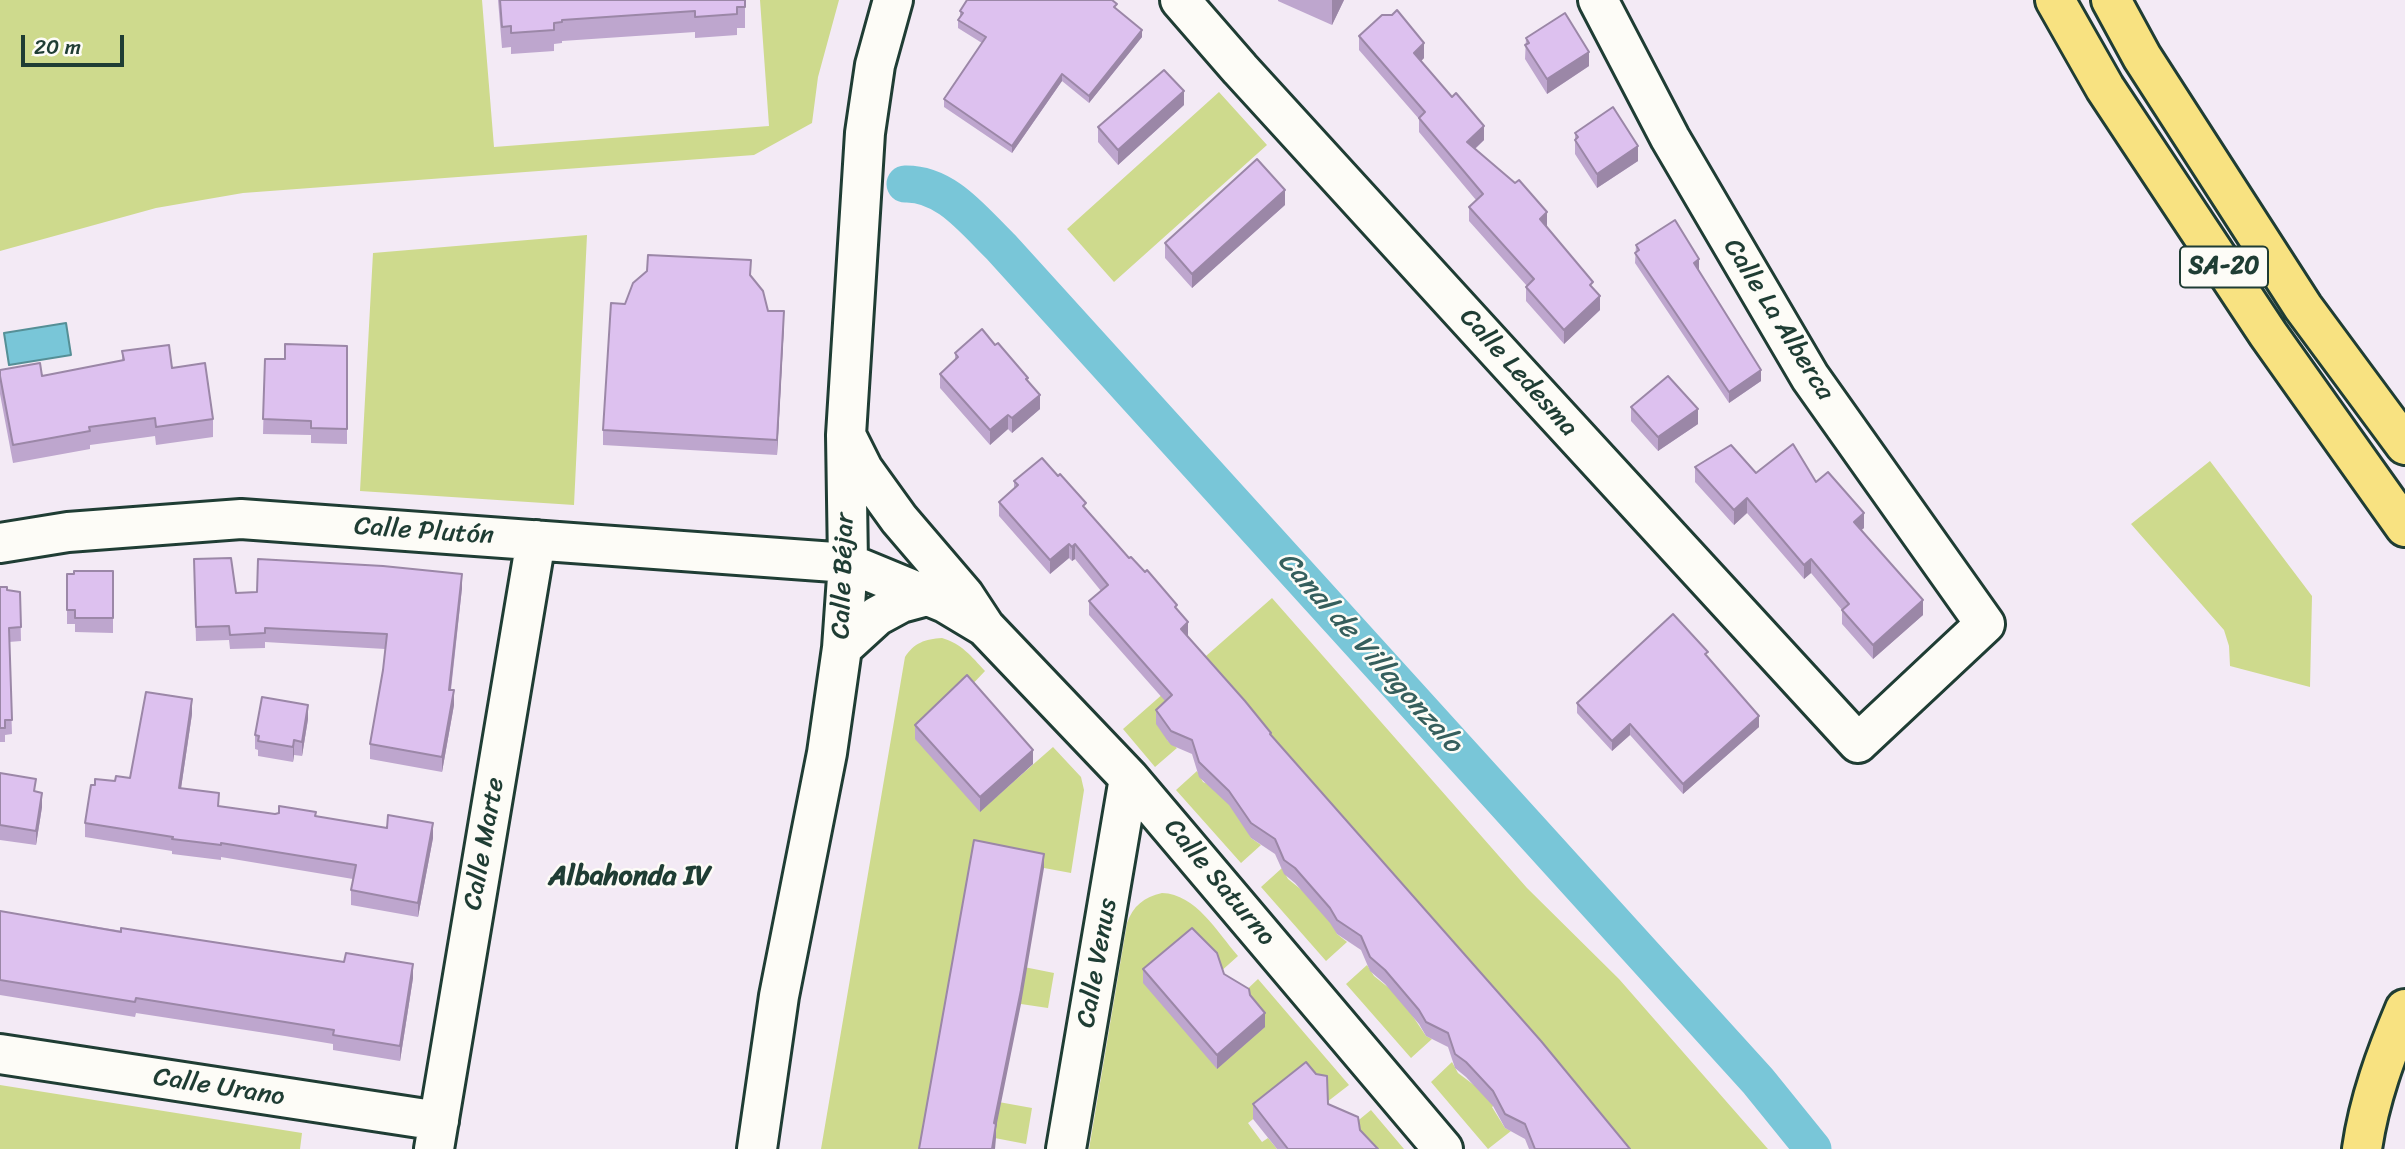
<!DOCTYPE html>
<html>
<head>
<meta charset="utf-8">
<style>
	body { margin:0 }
	#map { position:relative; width:2405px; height:1149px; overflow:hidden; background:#f3eaf5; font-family:Sriracha,sans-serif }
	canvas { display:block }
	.scale { position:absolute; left:21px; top:35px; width:103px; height:32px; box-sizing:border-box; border:4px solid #1f3d34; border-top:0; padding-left:9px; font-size:21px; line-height:24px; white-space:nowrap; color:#1f3d34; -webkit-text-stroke:5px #fdfcf7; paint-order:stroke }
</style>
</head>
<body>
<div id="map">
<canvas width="2405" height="1149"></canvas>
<div class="scale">20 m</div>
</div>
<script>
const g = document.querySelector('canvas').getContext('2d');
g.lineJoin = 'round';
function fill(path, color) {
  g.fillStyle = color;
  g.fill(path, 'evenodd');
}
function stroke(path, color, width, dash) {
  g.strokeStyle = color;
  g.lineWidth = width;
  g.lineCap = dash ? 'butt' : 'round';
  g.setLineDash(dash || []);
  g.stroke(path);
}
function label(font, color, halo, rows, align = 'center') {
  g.font = font + ' Sriracha,sans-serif';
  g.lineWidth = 5;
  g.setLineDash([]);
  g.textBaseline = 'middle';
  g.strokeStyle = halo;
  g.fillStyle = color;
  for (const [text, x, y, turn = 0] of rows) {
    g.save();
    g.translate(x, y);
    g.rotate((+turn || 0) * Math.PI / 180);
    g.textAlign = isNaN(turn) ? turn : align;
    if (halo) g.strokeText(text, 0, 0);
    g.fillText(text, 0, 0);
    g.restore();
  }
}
fill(new Path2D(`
	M0,0h482l12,147 275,-21 -9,-126h79l-21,77 -6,46 -58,32 -511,38 -87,15 -156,43z
	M1219,92l48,53 -153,137 -47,-53z
	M587,235l-13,270 -214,-14 13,-238z
	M2210,461l102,135 -2,91 -80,-21 -1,-20 -5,-16 -93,-106z
	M1272,598l255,290 92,91 149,170h-180l-49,-81 -47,39 13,21 6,3 -23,18 -57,-67 21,-20 6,11 16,12 52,-46 -114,-24 14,21 6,3 -21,19 -65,-74 21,-19 7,11 15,12 52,-47 -107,-14 3,7 10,8 -21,19 -65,-74 21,-19 6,11 15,12 52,-46 -107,-14 3,7 10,7 -20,18 -65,-73 21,-19 6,11 7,3 61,-38 -104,-7 10,8 -22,19 -32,-38z
	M942,638c20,6 29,18 43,33l-18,19 13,121 73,-64 28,30 3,13 -13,83 -97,-18 35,109 45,9 -6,35 -27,-4 -89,86 100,18 -6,36 -47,-9 -58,14h-100l84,-492c9,-14 20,-18 37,-19z
	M1162,893c34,1 55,39 76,63l-19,17 20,24 19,-18 91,106 -22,17 -62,8 -17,13 14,19 6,-4 9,11h-188l38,-226c6,-17 17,-26 35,-30z
	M0,1085l302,48 -2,16h-300z
	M1371,1110l33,39h-39l-16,-21z`), '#ceda8d');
const water = new Path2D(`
	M66,323l5,32 -62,10 -5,-32z`);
fill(water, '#79c6d8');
stroke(water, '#558f96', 2);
stroke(new Path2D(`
	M905,184c41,-1 69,37 96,63l757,834 55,68`), '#79c6d8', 37);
const minor = new Path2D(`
	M1180,0l60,69 276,302 342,372 127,-119 -175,-247 -140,-239 -72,-138
	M847,437l16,32 36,50 65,76 21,32 144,151 314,371
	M0,543l68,-11 173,-13 607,44 97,40 40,24
	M842,648l35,-32 24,-13 26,-7
	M0,1054l439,67
	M434,1149l102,-609
	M757,1149l22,-153 48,-243 15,-105 6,-85 -2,-128 19,-302 10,-68 18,-65
	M1066,1149l63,-371`);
const major = new Path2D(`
	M2362,1149c7,-49 24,-95 43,-140`);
const highway = new Path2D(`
	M2055,0l50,88 163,246 137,193
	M2111,0l31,57 161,250 102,138`);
stroke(minor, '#1f3d34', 44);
stroke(major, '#1f3d34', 44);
stroke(highway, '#1f3d34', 44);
stroke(minor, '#fdfcf7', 38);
stroke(major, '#f8e281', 38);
stroke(highway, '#f8e281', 38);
fill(new Path2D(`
	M498,0h247v28h-8v7l-42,3v-6l-133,9v2l-8,1v7l-43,3v-7l-9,1z
	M1278,0h66l-12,25 -54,-24z
	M1117,9l25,28 -53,66 -27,-22 -50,72 -68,-46v-8l38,-56 -24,-15v-8l2,-3v-6z
	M1359,36l65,22 -3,3 63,79 -9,9 72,78 46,61 7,22 -36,34 -38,-43v-14l1,-1 -58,-65v-14l7,-7 -57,-68v-13l-60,-69z
	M1526,38l63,28 -42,28 -22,-35z
	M1184,105l-66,60 -20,-23v-15z
	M1575,133l63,28 -41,27 -22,-34z
	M1285,205l-93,83 -27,-30v-15z
	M1636,245l63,25 -1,1 63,110 -32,22 -94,-140z
	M751,276l17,35 16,14 -7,130 -174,-10v-15l22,-126z
	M347,346v98l-36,-1v-8l-48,-1 2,-75h20z
	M122,351l50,17 41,51v18l-57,8 -1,-9 -65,9v4l-77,14 -13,-69v-24l42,6 80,-15z
	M955,353l73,29 12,27 -28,24 -4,-4 -18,16 -50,-57v-14l15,-14z
	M1631,407l67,17 -40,27 -27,-30z
	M1695,467l61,6 60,9 48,46 -3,2 62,85 -50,44 -31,-35v-14l-31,-37 -7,6 -57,-66 -13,12 -39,-43z
	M1014,481l72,28 43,49 48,52 11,27 83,98 359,414h-101l-4,-10 -20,-11 -12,-22 -27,-29 -11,-9 -7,-21 -22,-11 -7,-12 -34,-40 -15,-13 -9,-21 -24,-16 -7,-11 -35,-40 -11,-9 -9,-20 -24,-16 -22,-33 -30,-28 -7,-23 -21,-9 -4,-5 -11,-16v-14l9,-9 -76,-86v-14l12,-10 -26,-32 -3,2 -3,-3 -19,16 -51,-58v-14l15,-13z
	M113,571v62l-38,-1v-8h-8v-50z
	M194,574l42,19 226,-5 -11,102 3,15 -12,67 -72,-13v-15l13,-74 2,-21 -120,-7v6l-35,1 -1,-9 -33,1z
	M0,587l7,3 13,2 1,49 -12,1 3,92 -7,1v7h-5z
	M1708,657l51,70 -76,67 -53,-59 -18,16 -35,-38v-10z
	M192,714l-11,74 38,18 56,8 41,2 117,22 -15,79 -67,-12v-15l2,-11 -132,-22v3l-49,-6v-3l-87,-14v-14l10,-38 35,-7z
	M308,719l-6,37 -8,-1 -1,7 -35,-6v-6l-3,-1v-14z
	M915,725l118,39 -53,48 -65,-73z
	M0,773l36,19 6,15 -6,38 -36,-5z
	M0,911l413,67 -13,83 -67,-11v-6l-48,-8 -149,-23 -1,4 -135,-22z
	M1143,969l81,5 26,21 15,32 -48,42 -74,-86z
	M1253,1104h75l32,26 18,19h-101l-24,-30z`), '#bea6ce');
fill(new Path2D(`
	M1332,0h12l-12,25z
	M1142,30v7l-53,66v-7z
	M1424,43v15l-10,10v-15z
	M1589,52v14l-42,28v-15z
	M1062,74v7l-50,72v-7z
	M1184,91v14l-66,60v-15z
	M1484,126v14l-17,16v-14z
	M1638,146v15l-41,27v-14z
	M1285,190v15l-93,83v-14z
	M1547,212v15l-7,-8z
	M1699,259v11l-5,4v-11z
	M1600,296v14l-36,34v-14z
	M784,311v14l-7,130v-15z
	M1761,370v11l-32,22v-11z
	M1040,395v14l-28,24v-15z
	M1698,409v15l-40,27v-14z
	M1008,415v14l-18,16v-15z
	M1747,498v15l-13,12v-15z
	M1864,513v15l-10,8v-14z
	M1069,544v14l-19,16v-14z
	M1075,544v15l-3,2v-14z
	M1811,559v14l-7,6v-14z
	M462,574v14l-13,116v-14z
	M1923,600v15l-50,44v-14z
	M1188,622v15l-7,6v-14z
	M454,690v15l-12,67v-15z
	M192,699v15l-13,88v-14z
	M308,705v14l-6,37v-14z
	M1759,716v11l-76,67v-10z
	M1630,724v11l-18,16v-10z
	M294,740v15l-1,7v-15z
	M1033,750v14l-53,48v-15z
	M42,793v14l-6,38v-14z
	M433,823v15l-15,79v-14z
	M1044,854v14l-23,136 -25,124v10l-1,11h-3l2,-26z
	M413,964v14l-13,83v-15z
	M1265,1013v14l-48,42v-14z`), '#9b87a7');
const building = new Path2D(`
	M500,0h245v7h-8v7l-42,3v-6l-133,9v2l-8,1v7l-43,3v-7l-9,1z
	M967,0h145l5,4 -3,3 28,23 -53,66 -27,-22 -50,72 -68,-47 42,-62 -28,-17 5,-7 -3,-2z
	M1397,10l27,33 -10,10 38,44 4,-4 28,33 -17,16 48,41 4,-3 28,32 -7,7 53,63 -3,3 10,11 -36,34 -38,-43 8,-8 -65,-72 14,-13 -64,-76 6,-6 -66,-76 23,-21h10z
	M1565,13l24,39 -42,27 -22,-34 4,-2 -3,-5z
	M1164,70l20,21 -66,59 -20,-23z
	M1613,107l25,39 -41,28 -22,-34 3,-3 -3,-4z
	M1257,159l28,31 -93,84 -27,-31z
	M1675,220l24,39 -5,4 67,107 -32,22 -94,-139 4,-3 -3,-5z
	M648,255l103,5 -1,15 13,16 5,20h16l-7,129 -174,-10 8,-127 14,1 8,-21 14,-12z
	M982,329l13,16 3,-2 30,35 -2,1 14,16 -28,23 -4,-3 -18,15 -50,-56 18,-17 -3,-4z
	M285,344l62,2v83l-36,-1v-7l-48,-2 2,-60h20z
	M169,345l3,23 33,-5 8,56 -57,8 -1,-9 -66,9 1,4 -77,14 -13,-69v-6l40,-7 2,13 82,-16 -2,-9z
	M1668,376l30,33 -40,28 -27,-30z
	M1793,444l23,38 12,-10 36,41 -10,9 69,78 -50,45 -31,-35 7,-6 -38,-45 -7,6 -57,-67 -13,12 -39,-43 36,-22 25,28z
	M1042,458l16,18 2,-2 26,29 -3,3 46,52 2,-1 14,15 2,-2 30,35 -2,2 13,15 -7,7 64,72 26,32 -1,1 271,307 89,108h-95l-10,-25 -20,-10 -12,-23 -27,-29 -11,-8 -7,-21 -22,-11 -7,-12 -34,-40 -15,-13 -9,-21 -24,-16 -7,-12 -35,-40 -11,-8 -9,-21 -24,-16 -22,-32 -30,-29 -7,-22 -21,-9 -15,-21 16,-15 -83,-94 19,-16 -33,-41 -3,3 -3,-3 -19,16 -51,-58 19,-17 -4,-4z
	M231,558l5,35 21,-1 1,-33 125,7 79,8 -13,116h5l-12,67 -72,-13 13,-74 4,-36 -122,-6v5l-35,2 -1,-9 -33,1 -2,-68z
	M74,571h39v47h-38v-8h-8v-36h7z
	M0,587h7v3l13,2 1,35 -12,1 3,92h-7v8h-5z
	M1673,614l35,38 -3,2 54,62 -76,68 -53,-60 -18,17 -35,-38z
	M967,675l66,75 -53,47 -65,-72z
	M146,692l46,7 -13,89 40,5 -1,13 57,8 4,-1v-7l37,6 -1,4 72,12 1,-13 45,8 -15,80 -67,-13 5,-25 -135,-22v2l-49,-6 1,-2 -88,-14 6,-38h4v-6l20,2 1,-5 14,2z
	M262,697l46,8 -6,37 -8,-2 -1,7 -35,-6 1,-5 -4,-1z
	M0,773l36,6 -2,12 8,2 -6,38 -36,-6z
	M974,840l70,14 -23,136 -27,133 2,1 -4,25h-73z
	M0,911l121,21v-4l223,34 2,-9 67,11 -13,82 -67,-11 1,-5 -49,-8 -149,-24 -1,4 -135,-22z
	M1192,928l25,25 7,21 25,15 1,6 15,18 -48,42 -74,-86z
	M1306,1062l10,12 11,2 1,28 30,13 2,13 18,19h-90l-35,-45z`);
fill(building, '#ddc1ef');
stroke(building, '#9b87a7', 2);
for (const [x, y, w] of [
	[2224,267,88]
]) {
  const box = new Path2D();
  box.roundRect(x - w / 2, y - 20.5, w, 41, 5);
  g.fillStyle = '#fdfcf7';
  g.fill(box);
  stroke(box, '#1f3d34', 2);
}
label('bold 24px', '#1f3d34', null, [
	["SA-20",2224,267]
]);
label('26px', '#1f3d34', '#fdfcf7', [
	["Calle La Alberca",1778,320,58],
	["Calle Ledesma",1518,373,48],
	["Calle Plutón",424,532,4],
	["Calle Béjar",844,576,-88],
	["Calle Marte",485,844,-80],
	["Calle Saturno",1219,883,50],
	["Calle Venus",1098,963,-80],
	["Calle Urano",219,1088,9]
]);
label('italic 28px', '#365f5d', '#fdfcf7', [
	["Canal de Villagonzalo",1369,653,48]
]);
label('bold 28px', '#1f3d34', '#fdfcf7', [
	["Albahonda IV",630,877]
]);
</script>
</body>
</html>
